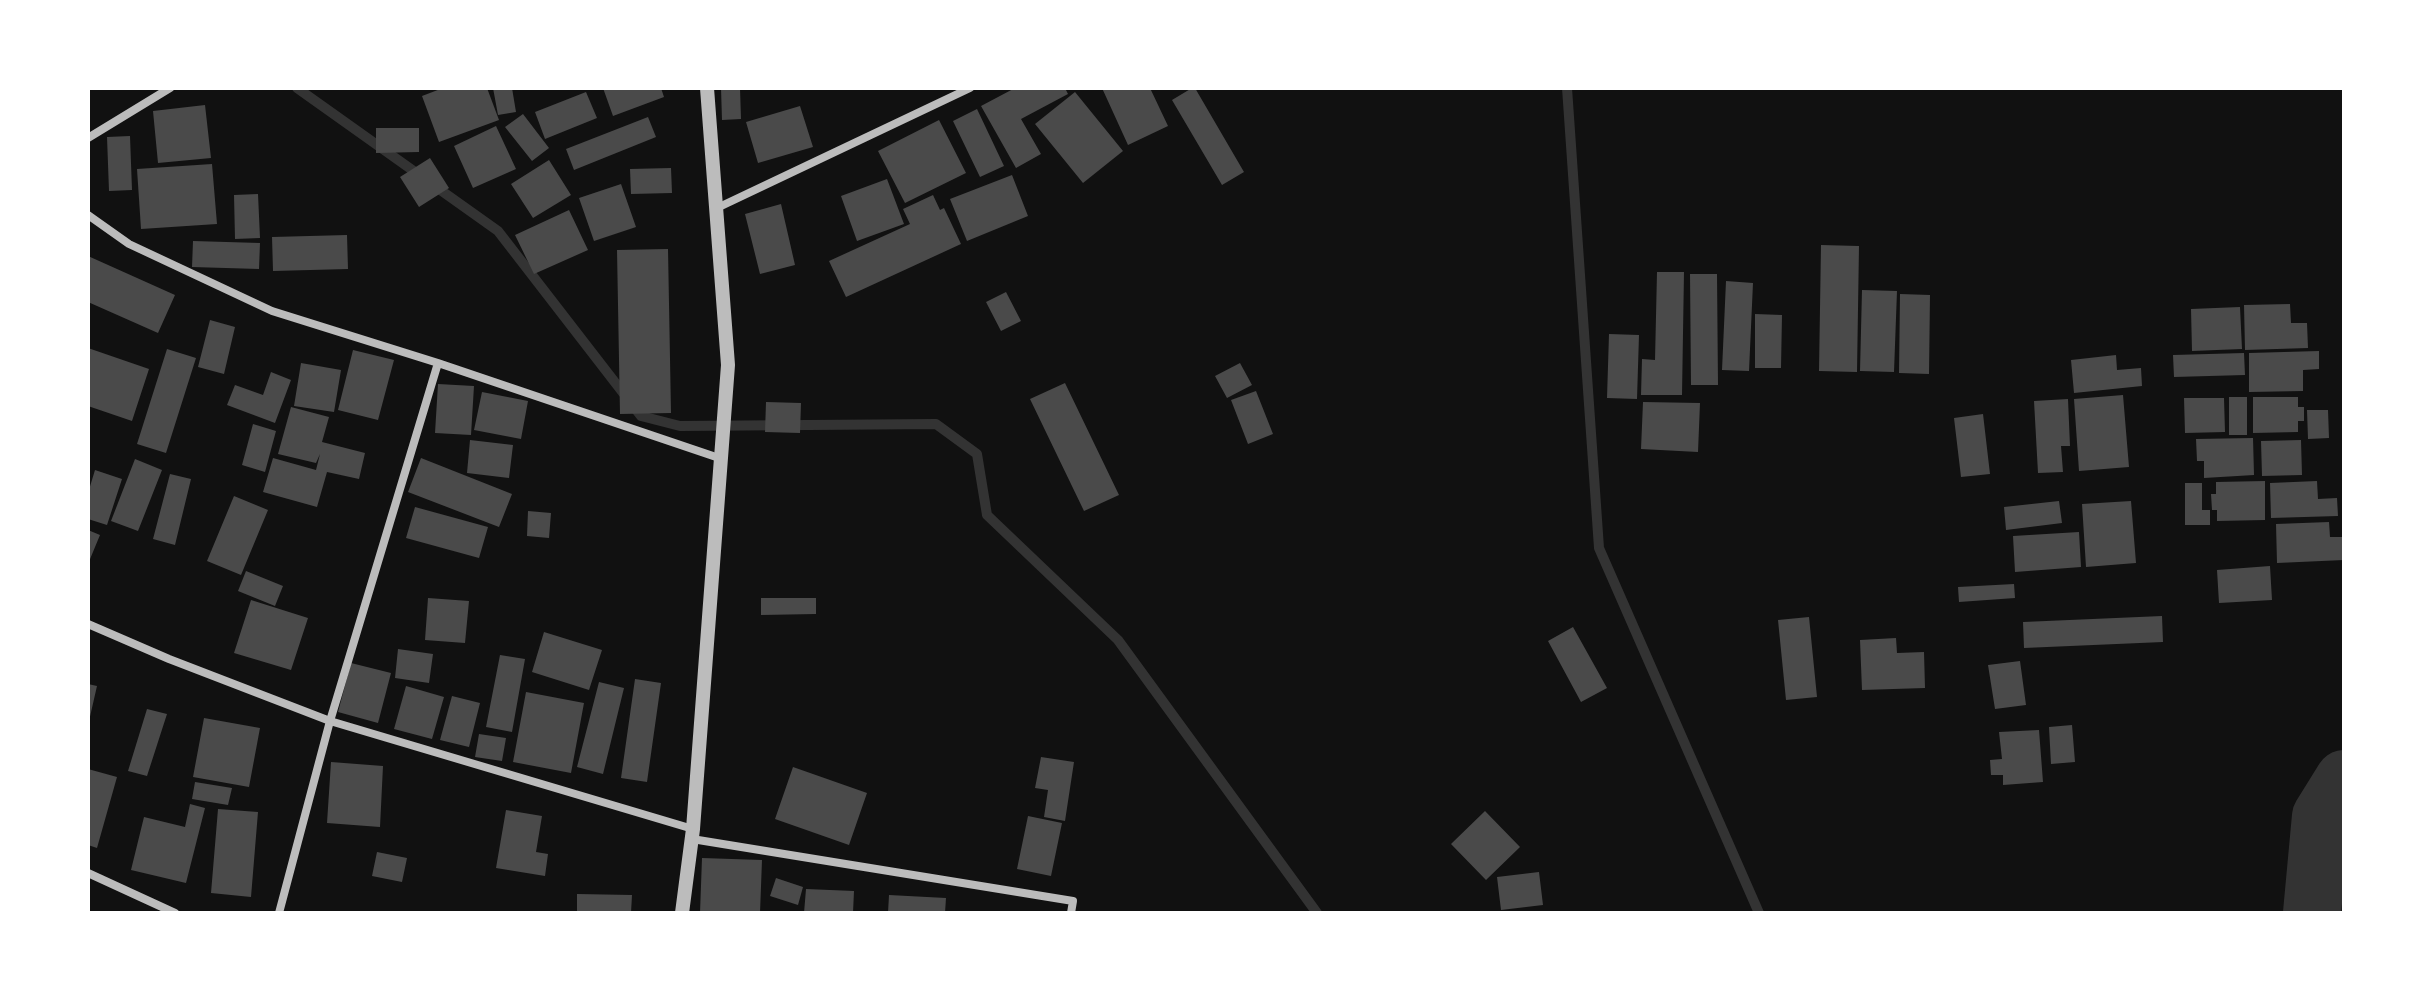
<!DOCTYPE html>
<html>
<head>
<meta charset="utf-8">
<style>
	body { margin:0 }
	#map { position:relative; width:2432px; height:1001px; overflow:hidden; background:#111; font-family:Overpass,sans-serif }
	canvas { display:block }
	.frame { position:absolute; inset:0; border:90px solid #fff; pointer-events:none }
</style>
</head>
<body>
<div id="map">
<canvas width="2432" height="1001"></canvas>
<div class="frame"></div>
</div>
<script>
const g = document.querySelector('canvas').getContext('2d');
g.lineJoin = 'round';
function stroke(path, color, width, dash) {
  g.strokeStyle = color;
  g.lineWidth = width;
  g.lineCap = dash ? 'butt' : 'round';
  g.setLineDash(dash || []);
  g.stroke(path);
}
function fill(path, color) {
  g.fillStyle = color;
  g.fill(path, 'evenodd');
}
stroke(new Path2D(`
	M297,88l201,143 143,185 39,10 256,-2 41,30 10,61 131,125 199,273
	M1567,88l32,460 160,365`), '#333', 10);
stroke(new Path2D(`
	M2312,913l9,-97 23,-37`), '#333', 58);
fill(new Path2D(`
	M443,88h44l12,32 -60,22 -17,-46z
	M493,88h19l4,24 -18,3z
	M603,88h58l3,9 -51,19z
	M721,88h19l1,31 -19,1z
	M1015,88h50l3,6 -47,25 20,35 -25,14 -35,-62z
	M1102,88h48l18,38 -40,19z
	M1192,88h3l49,84 -22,13 -50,-85z
	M586,92l11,26 -52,21 -10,-27z
	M1075,92l48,59 -40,32 -48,-59z
	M205,105l6,53 -53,5 -5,-52z
	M800,106l13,41 -55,16 -12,-41z
	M977,109l27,57 -24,11 -27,-56z
	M523,114l26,34 -17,13 -27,-34z
	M648,117l8,20 -82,33 -8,-21z
	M939,120l27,53 -61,30 -27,-52z
	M496,126l20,43 -43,19 -19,-42z
	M376,128h43v24l-43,1z
	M130,136l2,54 -23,1 -2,-54z
	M430,158l19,30 -30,19 -19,-30z
	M549,160l22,35 -38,23 -22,-34z
	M212,164l5,60 -76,5 -4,-60z
	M671,168l1,25 -41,1 -1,-25z
	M1012,175l16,41 -61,25 -17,-42z
	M887,179l17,45 -47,17 -16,-45z
	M621,184l15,43 -42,14 -15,-43z
	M258,194l2,44 -25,1 -1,-44z
	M933,195l7,15 4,-2 17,36 -115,53 -17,-36 81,-37 -7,-15z
	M781,204l14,61 -35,9 -15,-60z
	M569,210l19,40 -54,24 -19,-39z
	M347,235l1,34 -75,2 -1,-34z
	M193,241l67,2 -1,26 -67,-2z
	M1821,245l38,1 -2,126 -38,-1z
	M668,249l3,164 -51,1 -3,-164z
	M88,256l87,39 -17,38 -70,-31z
	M1657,272h27l-2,123h-41l1,-36 13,1z
	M1690,274h27l1,111h-27z
	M1726,281l27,2 -4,88 -27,-1z
	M1862,290l35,1 -3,81 -34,-1z
	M1006,292l15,29 -20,10 -15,-29z
	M1900,294l30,1 -1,79 -30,-1z
	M2290,304l1,19h16l1,25 -63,2 -1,-45z
	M2240,307l2,42 -50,2 -1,-42z
	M1755,314l27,1 -1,53h-26z
	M210,320l25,7 -11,47 -26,-7z
	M1609,334l30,1 -2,64 -30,-1z
	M88,348l61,21 -17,52 -44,-15z
	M167,349l29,9 -30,95 -29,-9z
	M353,350l41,10 -16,60 -40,-10z
	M2319,351v18l-16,1v21l-54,1v-39z
	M2244,353l1,22 -71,2 -1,-22z
	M2116,355l1,15 24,-2 1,18 -68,7 -3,-33z
	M301,363l40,7 -7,42 -40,-6z
	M1240,363l12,22 -25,13 -12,-22z
	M271,372l20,8 -16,43 -48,-18 8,-20 28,10z
	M1065,383l54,112 -35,16 -54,-112z
	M438,384l36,2 -3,49 -36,-2z
	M1256,391l17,43 -25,10 -17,-44z
	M482,392l46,9 -7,38 -47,-9z
	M2123,395l6,72 -50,4 -5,-72z
	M2229,397h18v38h-18z
	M2253,397h45v10h6v14h-6v11l-45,1z
	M2184,398h40l1,34 -40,1z
	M2068,399l2,47h-9l2,26 -25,1 -4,-72z
	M766,402l35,1 -1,30 -35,-1z
	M1643,402l57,1 -2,49 -57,-3z
	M291,407l38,10 -7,25 43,11 -6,26 -32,-7 -10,35 -54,-15 10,-34 43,12 4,-16 -4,9 -38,-9z
	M2307,410h21l1,28 -21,1z
	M1983,414l7,60 -29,3 -7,-59z
	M253,424l23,7 -11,41 -23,-7z
	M2253,438l1,37 -50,3v-17h-7l-1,-22z
	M470,440l43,5 -4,33 -42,-5z
	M2301,440l1,35 -40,1 -1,-35z
	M421,458l91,36 -13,33 -91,-35z
	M135,459l27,11 -24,61 -27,-10z
	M95,470l27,9 -15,46 -19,-6v-26z
	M170,474l21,5 -16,66 -22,-6z
	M2265,481v39l-48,1v-11h-5l-1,-16h5v-12z
	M2317,481l1,18 19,-1 1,18 -67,2 -1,-35z
	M2185,483h17v27h8v15h-25z
	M234,496l34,14 -27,65 -34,-14z
	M2059,501l3,22 -56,7 -2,-23z
	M2131,501l5,62 -50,4 -4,-63z
	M415,507l73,20 -9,31 -73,-20z
	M528,511l23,2 -2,25 -22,-2z
	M2329,522l1,15h14v23l-67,3 -1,-39z
	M88,530l12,5 -12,29z
	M2079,532l2,35 -66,5 -2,-36z
	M2270,566l2,34 -53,3 -2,-33z
	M246,571l37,15 -8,20 -37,-15z
	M2014,584l1,14 -56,4 -1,-15z
	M428,598l41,3 -4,42 -40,-3z
	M761,598h55v16l-55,1z
	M251,600l57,18 -17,52 -57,-17z
	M2162,616l1,26 -139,6 -1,-26z
	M1809,617l8,80 -31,3 -8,-80z
	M1573,627l34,61 -26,14 -33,-61z
	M544,632l58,18 -13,40 -57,-18z
	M1896,638l1,15 27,-1 1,36 -63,2 -2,-50z
	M398,649l35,5 -4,29 -34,-5z
	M500,655l25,4 -13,73 -26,-5z
	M2020,661l6,44 -31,4 -7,-44z
	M351,663l40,10 -13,50 -40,-11z
	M635,679l26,4 -14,99 -26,-4z
	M599,682l25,6 -21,86 -26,-7z
	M88,684l9,2 -8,35h-1z
	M406,686l38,11 -12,42 -38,-10z
	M526,692l58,11 -13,70 -58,-11z
	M452,696l28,7 -11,44 -29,-7z
	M147,709l20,5 -20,62 -19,-5z
	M204,718l56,10 -11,59 -56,-10z
	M2072,725l3,37 -24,2 -2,-37z
	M2039,730l4,52 -40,3v-10h-12l-1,-15 12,-1 -3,-27z
	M479,734l27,4 -4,23 -27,-4z
	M1041,757l33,5 -9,59 -21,-4 4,-27 -13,-2z
	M331,762l52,4 -3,61 -53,-4z
	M793,767l74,26 -18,52 -74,-26z
	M88,769l29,8 -20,71 -9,-3z
	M195,782l37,6 -4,17 -36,-6z
	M190,804l15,4 -19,75 -55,-13 13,-53 41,10z
	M218,809l40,3 -7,85 -40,-4z
	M506,810l36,6 -6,36 12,2 -3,22 -49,-8z
	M1485,811l35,36 -34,33 -35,-36z
	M1028,816l34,7 -11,53 -34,-7z
	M377,852l30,6 -5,24 -30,-6z
	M702,858l60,2 -2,53h-60z
	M1539,872l4,33 -42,5 -4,-33z
	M776,878l27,9 -5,18 -28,-9z
	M806,889l48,2 -1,22h-49z
	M577,894l55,1 -1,18h-54z
	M889,895l57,3 -1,15h-57z`), '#4a4a4a');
stroke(new Path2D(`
	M88,138l82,-50
	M717,208l253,-120
	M88,215l41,29 143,67 166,52 284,96
	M88,624l81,35 161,62 363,108
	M692,839l381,62 -2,12
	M88,873l87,40
	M279,913l51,-192 108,-358`), '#bcbcbc', 8);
stroke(new Path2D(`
	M682,913l11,-84 35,-464 -21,-277`), '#bcbcbc', 14);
</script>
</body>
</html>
